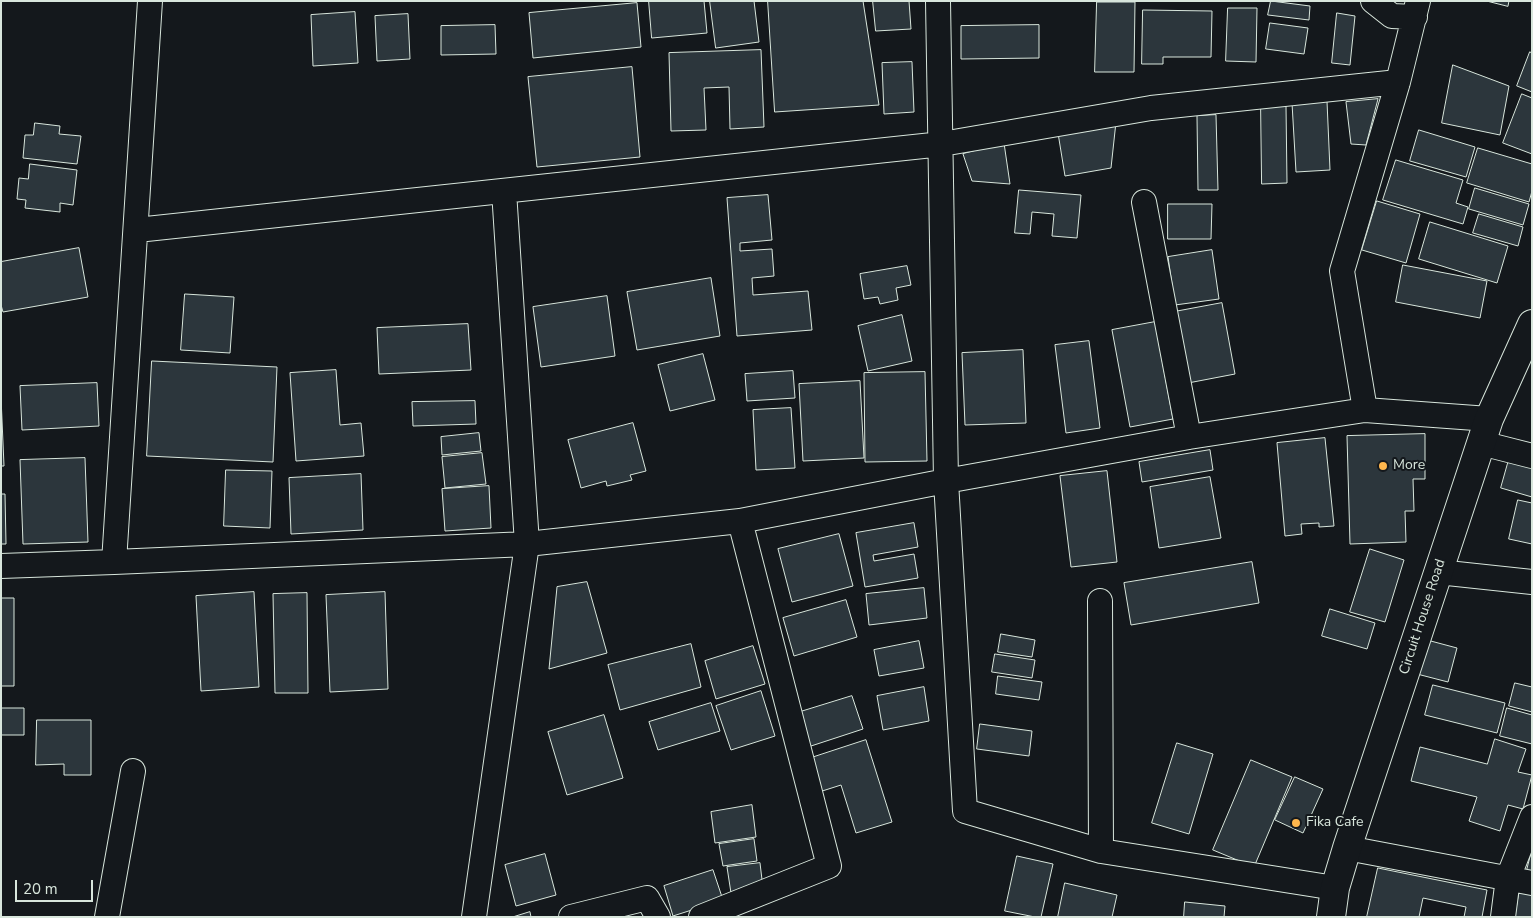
<!DOCTYPE html>
<html>
<head>
<meta charset="utf-8">
<style>
	body { margin:0 }
	#map { position:relative; width:1533px; height:918px; overflow:hidden; background:#14181c; font-family:"Nunito Sans",sans-serif }
	canvas { display:block }
	.frame { position:absolute; inset:0; border:2px solid #d8e6dc; pointer-events:none }
	.scale { position:absolute; left:15px; top:880px; width:78px; height:22px; box-sizing:border-box; border:2px solid #d8e6dc; border-top:0; padding-left:6px; font-size:15px; line-height:18px; white-space:nowrap; color:#d8e6dc; -webkit-text-stroke:4px #14181c; paint-order:stroke }
</style>
</head>
<body>
<div id="map">
<canvas width="1533" height="918"></canvas>
<div class="frame"></div>
<div class="scale">20 m</div>
</div>
<script>
const g = document.querySelector('canvas').getContext('2d');
g.lineJoin = 'round';
function fill(path, color) {
  g.fillStyle = color;
  g.fill(path, 'evenodd');
}
function stroke(path, color, width, dash) {
  g.strokeStyle = color;
  g.lineWidth = width;
  g.lineCap = dash ? 'butt' : 'round';
  g.setLineDash(dash || []);
  g.stroke(path);
}
function label(font, color, halo, rows, align = 'center') {
  g.font = font + ' "Nunito Sans",sans-serif';
  g.lineWidth = 4;
  g.setLineDash([]);
  g.textBaseline = 'middle';
  g.strokeStyle = halo;
  g.fillStyle = color;
  for (const [text, x, y, turn = 0] of rows) {
    g.save();
    g.translate(x, y);
    g.rotate((+turn || 0) * Math.PI / 180);
    g.textAlign = isNaN(turn) ? turn : align;
    if (halo) g.strokeText(text, 0, 0);
    g.fillText(text, 0, 0);
    g.restore();
  }
}
const building = new Path2D(`
	M649,1h55l3,32 -55,5z
	M710,1h44l5,41 -43,6z
	M768,1h95l16,104 -104,7z
	M873,1h36l2,28 -35,2z
	M1271,1l39,5 -1,14 -41,-5z
	M1487,1h22l-1,5z
	M1097,2h38l-1,70h-39z
	M637,3l4,44 -108,11 -4,-45z
	M1228,8h29l-1,54 -30,-1z
	M1143,10l69,1 -1,46h-48v7h-21z
	M355,12l3,51 -45,3 -2,-51z
	M1337,13l18,3 -5,49 -18,-2z
	M408,14l2,45 -33,2 -2,-45z
	M1270,23l38,5 -4,26 -38,-5z
	M495,25l1,29 -55,1v-29z
	M1039,25v33l-78,1v-33z
	M761,50l3,77 -34,2 -1,-42 -25,1 2,42 -35,1 -2,-78z
	M1530,52l2,1v39l-15,-6z
	M912,62l2,50 -30,2 -2,-51z
	M1453,65l56,21 -9,49 -58,-12z
	M632,67l8,90 -103,10 -9,-90z
	M1522,94l10,4v56l-29,-11z
	M1378,99l-12,46 -15,-1 -5,-42z
	M1327,101l3,69 -34,2 -4,-69z
	M1261,106h25l1,77 -25,1z
	M1216,115l2,75h-20l-1,-74z
	M1116,122l-5,46 -46,8 -7,-43z
	M35,123l25,3 -1,8 22,2 -4,28 -54,-6 2,-23h8z
	M1419,130l56,17 -9,30 -56,-16z
	M1004,143l6,41 -38,-3 -9,-27z
	M1478,148l54,16v27l-3,11 -62,-19z
	M1396,160l67,20 -7,23 12,4 -5,17 -80,-24z
	M30,164l47,6 -4,35 -13,-2v9l-35,-4 1,-8 -9,-1 2,-21 9,1z
	M1475,188l54,16 -6,21 -54,-16z
	M1019,190l62,5 -4,43 -25,-2 2,-22 -22,-2 -2,22 -15,-1z
	M768,195l4,45 -32,3v8l32,-2 2,27 -22,2 1,17 55,-4 4,39 -75,6 -10,-138z
	M1377,201l43,13 -14,49 -44,-13z
	M1168,204h44l-1,35h-43z
	M1479,214l44,13 -5,19 -45,-13z
	M1430,222l78,24 -11,37 -78,-24z
	M79,248l9,49 -85,15 -2,-7v-43z
	M1212,250l7,49 -44,6 -7,-48z
	M1403,265l84,16 -7,37 -84,-16z
	M907,266l4,19 -15,3 2,12 -18,4 -2,-7 -14,2 -4,-25z
	M711,278l9,58 -83,14 -10,-58z
	M185,294l49,3 -4,56 -49,-3z
	M607,296l8,60 -74,11 -8,-60z
	M1222,303l13,71 -47,9 -14,-71z
	M902,315l10,46 -44,10 -10,-45z
	M1155,322l18,97 -43,8 -18,-97z
	M468,324l3,46 -92,4 -2,-46z
	M1089,341l11,87 -34,5 -11,-88z
	M1023,350l3,73 -61,2 -3,-72z
	M703,354l12,46 -45,11 -12,-46z
	M152,361l125,6 -4,95 -126,-6z
	M336,370l4,55 21,-2 3,33 -68,5 -6,-88z
	M793,371l2,27 -48,3 -2,-27z
	M925,372l2,89 -62,1 -1,-89z
	M860,381l4,77 -61,3 -4,-77z
	M97,383l2,43 -77,4 -2,-44z
	M1,397l3,69h-3z
	M475,401l1,23 -63,2 -1,-24z
	M791,408l4,60 -39,2 -3,-60z
	M633,423l13,48 -16,4 2,5 -25,6 -1,-5 -25,7 -13,-48z
	M479,433l2,18 -39,4 -1,-18z
	M1425,434v45h-12l1,32h-9l1,31 -56,2 -3,-108z
	M1325,438l9,88 -15,1v-4l-18,1 1,10 -17,2 -8,-93z
	M1210,450l3,20 -71,12 -3,-20z
	M482,453l4,31 -41,4 -3,-31z
	M1510,456l22,7v34l-31,-9z
	M85,458l3,84 -65,2 -3,-84z
	M226,470l46,1 -2,57 -46,-2z
	M1107,471l10,91 -46,5 -11,-91z
	M361,474l2,56 -72,4 -2,-56z
	M1210,477l11,61 -62,10 -9,-61z
	M489,486l2,42 -46,3 -3,-42z
	M1,494h4l1,50h-5z
	M1518,500l14,3v41l-23,-5z
	M914,523l4,24 -45,8 1,6 40,-7 4,24 -53,9 -9,-54z
	M839,534l14,52 -61,16 -14,-53z
	M1370,549l34,11 -19,62 -35,-10z
	M1252,562l7,41 -128,22 -7,-42z
	M587,582l20,71 -58,16 8,-82z
	M924,588l3,30 -58,7 -3,-31z
	M254,592l5,95 -58,4 -5,-95z
	M385,592l3,97 -58,3 -4,-97z
	M307,593l1,100h-33l-2,-99z
	M1,598h13v88h-13z
	M846,600l11,37 -63,19 -11,-38z
	M1330,609l45,14 -8,26 -45,-13z
	M1001,634l34,6 -3,17 -34,-5z
	M1427,640l30,8 -9,34 -31,-8z
	M919,641l5,27 -45,8 -5,-26z
	M691,644l10,43 -81,23 -12,-45z
	M753,646l12,38 -49,15 -11,-38z
	M995,654l40,6 -3,18 -40,-6z
	M998,676l44,6 -3,18 -43,-6z
	M1515,683l17,4v25l-23,-6z
	M1433,685l72,18 -8,30 -72,-18z
	M924,687l5,34 -46,9 -6,-34z
	M761,691l14,45 -44,14 -15,-44z
	M852,696l11,33 -55,18 -11,-34z
	M711,703l9,28 -62,19 -9,-28z
	M1,708h23v27h-23z
	M1507,708l25,7v29l-32,-8z
	M604,715l19,63 -56,17 -19,-63z
	M37,720h54v55h-27v-11l-28,1z
	M980,724l52,7 -3,25 -52,-7z
	M1495,739l31,10 -8,23 14,3 -9,34 -15,-4 -8,26 -31,-10 8,-24 -66,-16 9,-34 67,17z
	M866,740l26,82 -36,11 -15,-48 -25,8 -11,-33z
	M1177,743l36,11 -24,80 -37,-11z
	M1251,760l41,17 -38,90 -41,-17z
	M1295,777l28,12 -20,44 -28,-13z
	M752,805l4,32 -41,6 -4,-31z
	M754,839l3,22 -34,5 -4,-22z
	M1532,849v26l-6,-1z
	M545,854l11,41 -40,11 -11,-41z
	M1017,856l36,8 -12,53h-6l-30,-6z
	M760,863l3,25 -32,5 -4,-26z
	M1378,868l109,22 -5,27h-18l2,-10 -43,-9 -4,19h-52z
	M713,870l10,30 -50,16 -9,-30z
	M1065,883l52,12 -5,22h-54z
	M1520,888l12,1v28h-17z
	M1185,902l40,4 -1,11h-40z
	M530,912l1,5h-18z`);
fill(building, '#2c363c');
stroke(building, '#d8e6dc', 1);
const minor = new Path2D(`
	M938,1l8,480 19,330 136,40 234,37
	M1373,1l19,15 23,1
	M1144,202l45,235
	M137,230l805,-86 209,-36 247,-26
	M1365,410l-23,-139 56,-189 20,-81
	M1481,443l51,13
	M114,562l36,-561
	M1,566l113,-4 413,-18 213,-23 206,-40 243,-44 176,-27 124,9
	M1438,572l94,10
	M1100,601l1,250
	M1347,848l185,35
	M107,917l26,-146
	M474,917l53,-373 -23,-353
	M571,917l76,-19 11,19
	M701,917l128,-51 -89,-345
	M1503,917l5,-39 24,-61`);
const tertiary = new Path2D(`
	M1331,917l4,-29 12,-40 142,-429 43,-95`);
stroke(minor, '#d8e6dc', 26);
stroke(tertiary, '#d8e6dc', 30);
stroke(minor, '#14181c', 24);
stroke(tertiary, '#14181c', 28);
for (const [x, y, r, color] of [
	[1383,466,5,"#ffb74d"],
	[1296,823,5,"#ffb74d"]
]) {
  const dot = new Path2D();
  dot.arc(x, y, r, 0, 2 * Math.PI);
  g.fillStyle = color;
  g.fill(dot);
  stroke(dot, '#14181c', 2);
}
label('14px', '#d8e6dc', '#14181c', [
	["More",1393,466],
	["Fika Cafe",1306,823]
], 'left');
label('14px', '#d8e6dc', '#14181c', [
	["Circuit House Road",1423,617,-72]
]);
</script>
</body>
</html>
